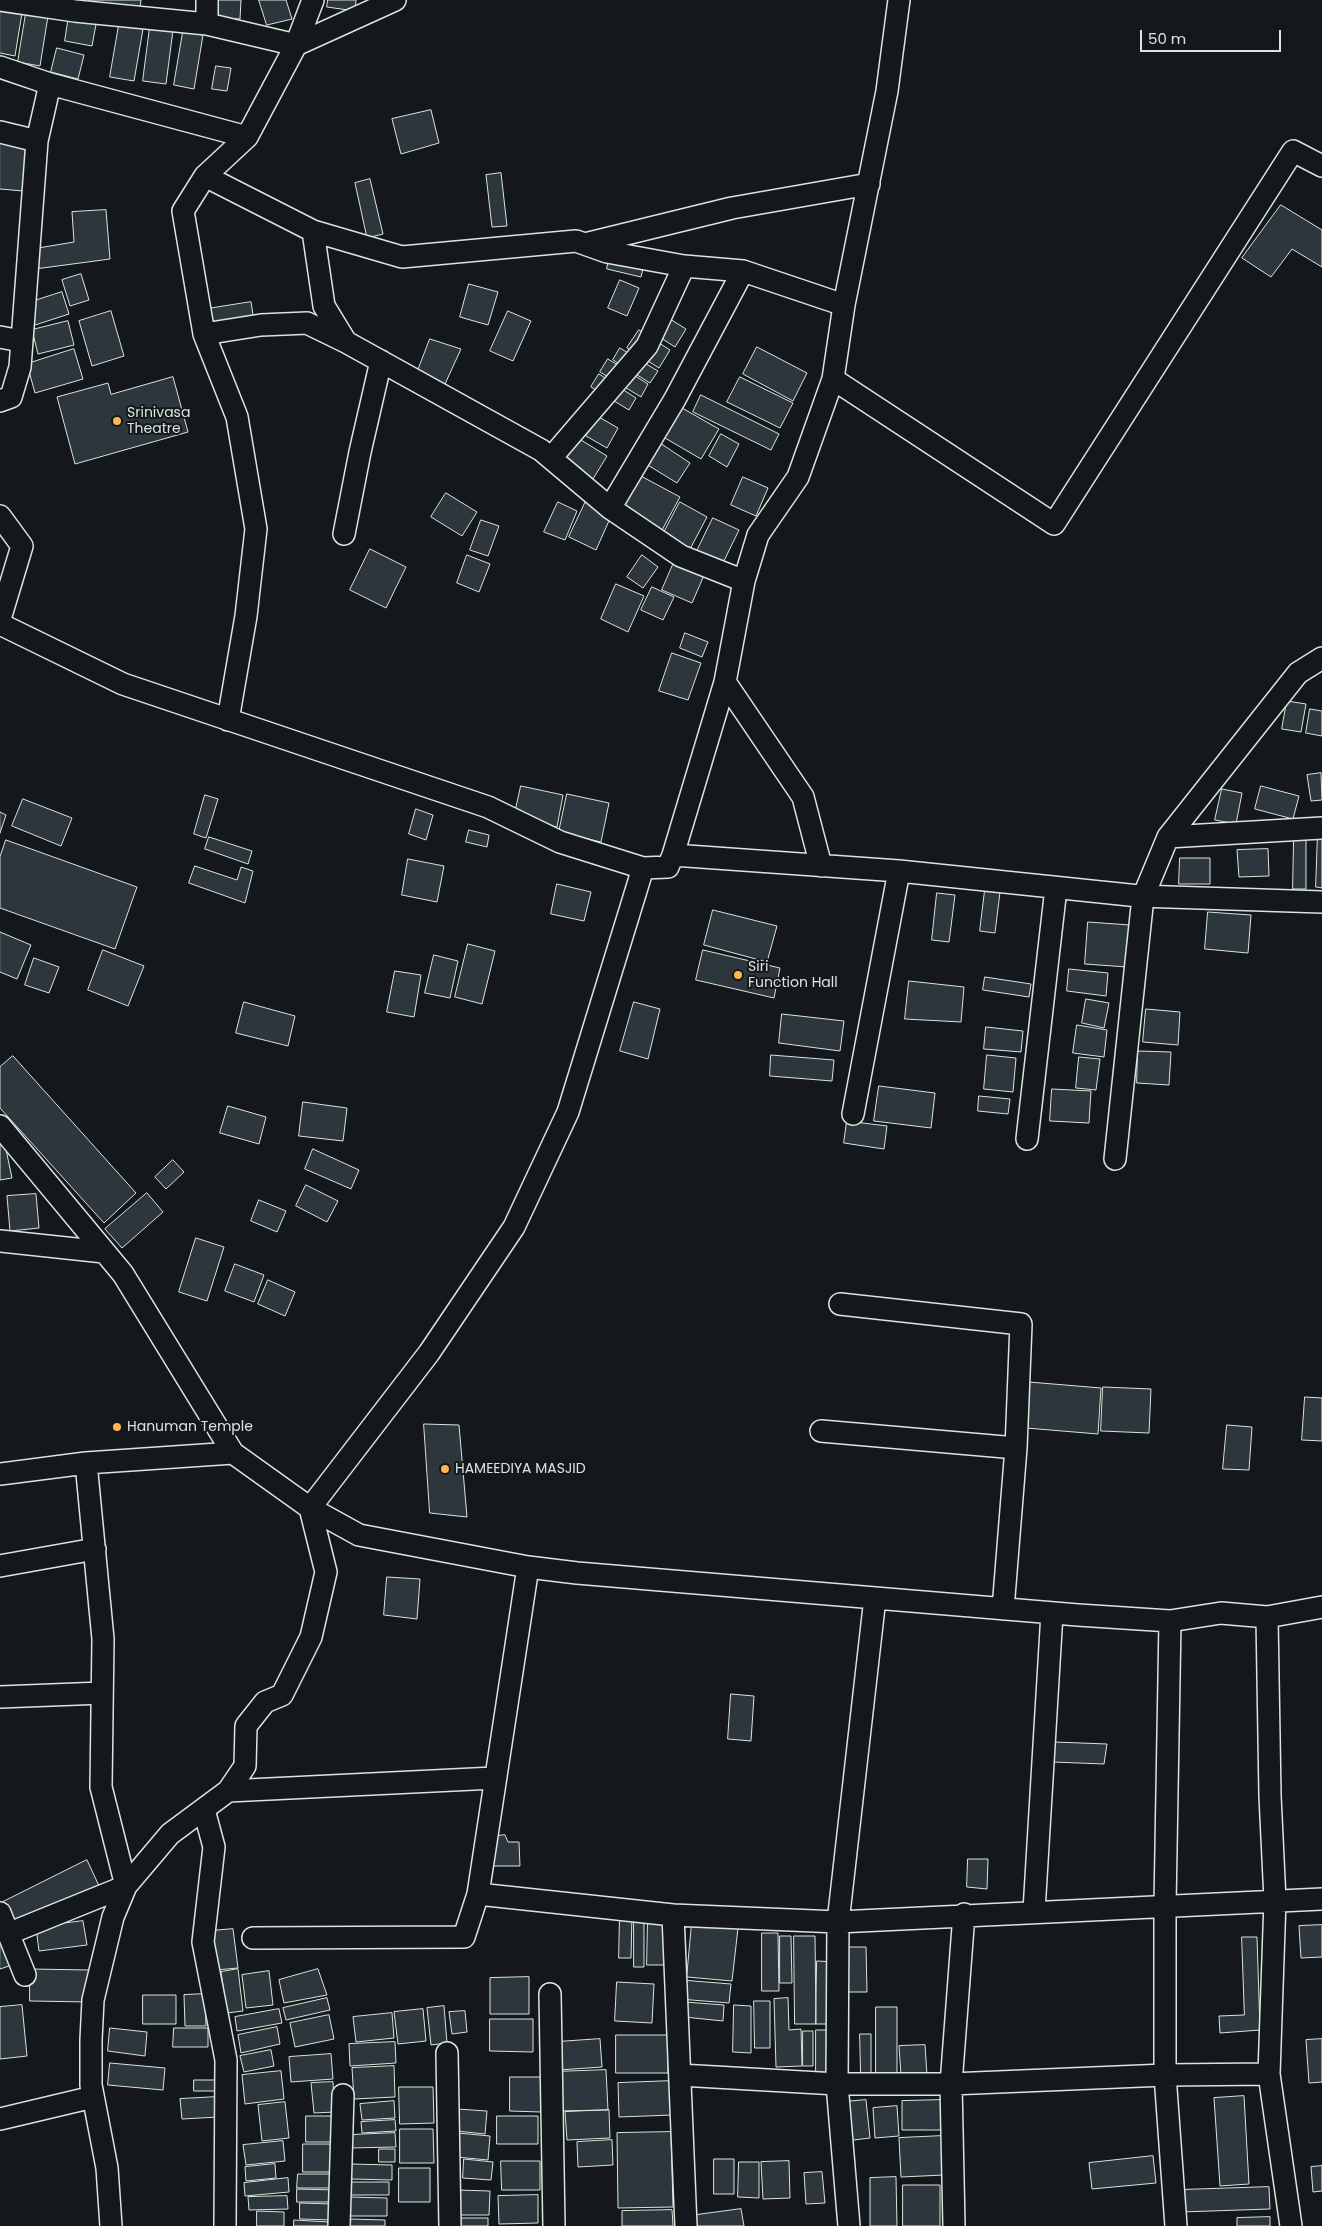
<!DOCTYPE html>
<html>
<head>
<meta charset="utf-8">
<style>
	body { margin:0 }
	#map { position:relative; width:1322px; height:2226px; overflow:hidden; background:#14181c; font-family:Poppins,sans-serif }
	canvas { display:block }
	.scale { position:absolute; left:1140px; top:30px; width:141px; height:22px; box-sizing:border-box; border:2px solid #d8e6dc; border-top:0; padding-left:6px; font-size:15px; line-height:18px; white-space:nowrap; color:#d8e6dc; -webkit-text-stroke:4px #14181c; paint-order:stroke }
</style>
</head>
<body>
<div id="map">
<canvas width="1322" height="2226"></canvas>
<div class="scale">50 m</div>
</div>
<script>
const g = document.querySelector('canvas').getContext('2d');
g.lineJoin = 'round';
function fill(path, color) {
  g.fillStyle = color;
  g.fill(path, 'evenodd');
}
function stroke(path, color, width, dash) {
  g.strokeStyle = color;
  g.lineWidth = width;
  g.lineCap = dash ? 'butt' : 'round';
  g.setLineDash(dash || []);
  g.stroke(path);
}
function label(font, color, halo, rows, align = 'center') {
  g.font = font + ' Poppins,sans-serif';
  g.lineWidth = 4;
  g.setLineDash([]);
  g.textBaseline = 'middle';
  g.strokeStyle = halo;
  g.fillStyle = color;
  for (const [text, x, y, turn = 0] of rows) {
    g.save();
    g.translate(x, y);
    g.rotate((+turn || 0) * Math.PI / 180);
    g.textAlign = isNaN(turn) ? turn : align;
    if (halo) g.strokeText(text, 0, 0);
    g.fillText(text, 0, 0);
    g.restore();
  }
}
const building = new Path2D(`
	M89,0h52l-2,14 -51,-9z
	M218,0h23l-1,19 -23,-1z
	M259,0h27l6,19 -25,6z
	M328,0h28l-1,11 -28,-4z
	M0,9l22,4 -7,43 -15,-3z
	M26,13l22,3 -8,50 -22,-4z
	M69,15l28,4 -5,27 -27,-5z
	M119,25l24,4 -9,52 -24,-4z
	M150,27l23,3 -7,54 -23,-3z
	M183,32l20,3 -9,54 -20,-4z
	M57,48l27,7 -6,24 -27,-7z
	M216,66l15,2 -4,23 -15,-2z
	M431,110l8,33 -38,11 -9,-35z
	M0,138l28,3 -5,50 -23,-2z
	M501,173l6,53 -15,1 -6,-52z
	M370,179l13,55 -16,4 -12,-55z
	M1281,205l41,25v37l-30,-18 -21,28 -29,-19z
	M106,210l4,49 -75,10 -3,-20 42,-7 -2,-30z
	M611,248l35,8 -5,21 -34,-8z
	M81,274l8,26 -19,6 -8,-26z
	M620,280l19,8 -12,28 -19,-8z
	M469,284l29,8 -10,33 -28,-8z
	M62,292l7,22 -37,12 -7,-22z
	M251,302l3,19 -43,7 -4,-19z
	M654,309l32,20 -11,18 -31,-20z
	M111,311l13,45 -32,10 -13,-45z
	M508,311l23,10 -18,40 -23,-10z
	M68,321l6,24 -36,9 -6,-24z
	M639,330l31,20 -11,18 -32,-20z
	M430,339l31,10 -16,35 -28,-11z
	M757,347l50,26 -14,28 -50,-27z
	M620,348l38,23 -8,12 -37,-23z
	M74,349l9,30 -48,14 -8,-29z
	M608,359l40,25 -7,13 -41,-25z
	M599,374l37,24 -7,12 -38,-23z
	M173,377l15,55 -113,32 -18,-67 51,-14 3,11z
	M740,377l53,26 -13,25 -53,-26z
	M701,395l78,39 -8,16 -78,-38z
	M682,408l37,21 -18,30 -36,-21z
	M597,416l21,12 -11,20 -21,-12z
	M568,432l39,24 -14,23 -39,-24z
	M721,434l18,10 -12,23 -18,-11z
	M660,443l30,20 -13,20 -31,-19z
	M639,475l41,22 -19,35 -41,-23z
	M743,477l25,11 -12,28 -25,-11z
	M446,493l31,19 -15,24 -31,-19z
	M586,501l26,13 -16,36 -27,-13z
	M558,502l19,9 -12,29 -21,-8z
	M680,502l27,15 -18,34 -27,-15z
	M713,518l26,12 -17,35 -26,-12z
	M481,520l18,6 -11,30 -18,-6z
	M370,549l36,18 -20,41 -36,-18z
	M467,555l23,9 -11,28 -22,-9z
	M642,555l16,12 -15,21 -16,-11z
	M675,560l30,13 -13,30 -30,-13z
	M616,584l28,12 -16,36 -27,-13z
	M652,587l22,10 -11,23 -22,-10z
	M685,633l23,9 -6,15 -22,-9z
	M672,653l29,10 -13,37 -29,-9z
	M1287,701l19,3 -5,28 -19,-3z
	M1310,709l12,2v25l-16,-3z
	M1321,773l1,27 -11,1 -4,-26z
	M521,786l42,9 -6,32 -43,-9z
	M1261,786l38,10 -6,23 -38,-10z
	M1222,789l20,4 -6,31 -21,-4z
	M567,794l42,9 -8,39 -42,-10z
	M205,795l13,4 -12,39 -12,-4z
	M23,799l49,19 -11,28 -49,-20z
	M416,809l17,6 -7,25 -17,-6z
	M0,812l6,3 -6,18z
	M469,830l20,5 -2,12 -21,-5z
	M1318,831h4v57l-6,-1z
	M209,837l43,14 -4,13 -43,-15z
	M1294,838h12v51h-13z
	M6,840l131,47 -22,62 -115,-41v-51z
	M1268,849l1,27 -30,1 -2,-27z
	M1180,858h30v26h-31z
	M408,859l36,7 -7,36 -35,-7z
	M195,866l42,14 4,-13 12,4 -8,32 -56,-20z
	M557,884l34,8 -7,29 -33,-7z
	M985,890l15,2 -5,41 -15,-2z
	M937,893l18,2 -6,47 -17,-2z
	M713,910l64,16 -10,36 -63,-17z
	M1208,912l43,3 -3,38 -43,-4z
	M1088,922l42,3 -3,42 -42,-3z
	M0,932l31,13 -14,34 -17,-7z
	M468,944l27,7 -13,53 -27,-7z
	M103,950l41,16 -16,40 -40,-16z
	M703,950l77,18 -6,30 -78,-18z
	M434,955l24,6 -8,37 -25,-5z
	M34,958l25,9 -10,26 -24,-8z
	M1069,969l39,4 -2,23 -39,-5z
	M395,971l26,4 -7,42 -27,-5z
	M985,977l46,7 -2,13 -46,-7z
	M909,981l55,6 -3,35 -56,-3z
	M1086,999l23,4 -5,25 -22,-5z
	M244,1002l51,14 -7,30 -52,-13z
	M634,1002l26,7 -12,50 -28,-8z
	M1146,1009l34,3 -2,33 -35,-3z
	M782,1014l62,7 -4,30 -61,-8z
	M1077,1025l30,5 -3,27 -31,-4z
	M986,1027l37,4 -2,21 -37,-3z
	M1138,1051l33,1 -2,33 -32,-2z
	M771,1055l63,5 -2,21 -62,-5z
	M987,1055l29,3 -3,34 -29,-3z
	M13,1056l123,137 -32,30 -104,-115v-41z
	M1079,1057l21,2 -4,31 -20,-2z
	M879,1086l56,7 -4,35 -57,-7z
	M1052,1089l39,2 -2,32 -39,-2z
	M979,1096l31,3 -2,15 -30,-3z
	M303,1102l44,6 -4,33 -44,-5z
	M228,1106l38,11 -7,27 -39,-11z
	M847,1121l40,5 -3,23 -40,-6z
	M4,1140l8,38 -12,2v-39z
	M313,1149l46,21 -8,19 -46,-20z
	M173,1160l11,12 -18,17 -11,-12z
	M306,1185l32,16 -11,21 -31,-16z
	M147,1193l16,19 -41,36 -17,-19z
	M36,1194l3,34 -29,3 -3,-35z
	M259,1200l27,11 -9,21 -26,-11z
	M196,1238l28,9 -17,54 -28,-9z
	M235,1264l29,11 -10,27 -29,-11z
	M268,1280l27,12 -10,24 -27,-12z
	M1029,1382l72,6 -3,46 -72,-6z
	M1103,1387l48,2 -2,44 -48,-2z
	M1305,1397l17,1v43l-20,-1z
	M424,1424l35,1 8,92 -37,-4z
	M1227,1425l25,2 -3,43 -26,-1z
	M387,1577l33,2 -3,40 -33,-4z
	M731,1694l23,2 -3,45 -23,-2z
	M1055,1742l52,2 -3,20 -51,-2z
	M505,1835l3,7h11l1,24h-31l1,-29z
	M968,1859h20l-1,30 -20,-2z
	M87,1860l13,28 -88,38 -11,-23z
	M620,1913l12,1 -1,44h-12z
	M648,1917h20l-1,48h-20z
	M634,1918h10v49h-10z
	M83,1921l4,24 -48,6 -3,-24z
	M692,1923l46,5 -6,53 -45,-4z
	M1322,1925v32l-21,1 -2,-32z
	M233,1929l5,39 -22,2 -5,-39z
	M762,1933h16l1,58h-17z
	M780,1936h11l1,47h-12z
	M794,1936h21l1,88h-21z
	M1242,1937h15l3,93 -40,3 -1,-17 25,-1z
	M0,1939l15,25 -15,5z
	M845,1947h21l1,45h-22z
	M817,1961l19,1v62h-20z
	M30,1969l60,1v32l-60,-1z
	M238,1969l5,42 -16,2 -6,-41z
	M318,1969l9,26 -43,8 -5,-23z
	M269,1971l4,34 -27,3 -4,-33z
	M529,1977v37h-39v-36z
	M681,1980l50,4 -2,19 -50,-4z
	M617,1982l37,2 -2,39 -37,-2z
	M205,1994l1,32h-21l-1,-31z
	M143,1995h33v29h-33z
	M327,1998l3,12 -44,10 -3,-12z
	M788,1998l1,32 12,-1 1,37 -26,1 -2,-68z
	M754,2001h16v47h-15z
	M685,2002l39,3 -1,16 -39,-4z
	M22,2005l5,51 -27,3v-52z
	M734,2005l17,1v47l-18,-1z
	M444,2006l3,37 -16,2 -4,-37z
	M876,2007h21v71h-21z
	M279,2009l3,14 -45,8 -2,-14z
	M423,2009l3,32 -28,3 -4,-32z
	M465,2011l2,21 -15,2 -3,-22z
	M392,2013l2,25 -38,4 -3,-25z
	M329,2015l5,24 -39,8 -5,-24z
	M490,2019h43v33l-43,-1z
	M277,2027l3,17 -39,9 -3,-18z
	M110,2028l37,4 -2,24 -37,-5z
	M174,2028h34v19h-35z
	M816,2030h13v44h-13z
	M803,2031h10v35h-10z
	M860,2034h11v40h-10z
	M616,2035h52v38h-52z
	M600,2039l2,28 -43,3 -2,-28z
	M1322,2039v43l-13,1 -3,-43z
	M395,2042l1,21 -46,3 -1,-22z
	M925,2045l2,30 -26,1 -2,-30z
	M271,2050l3,16 -30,6 -4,-16z
	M331,2054l2,25 -42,3 -2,-25z
	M110,2063l55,5 -2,22 -55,-5z
	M394,2066l1,31 -41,2 -2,-31z
	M606,2070l2,40 -53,1 -2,-39z
	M281,2071l3,28 -39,5 -3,-29z
	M510,2077h31v35l-31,-1z
	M194,2080h21v11h-21z
	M672,2081l1,34 -54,2 -1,-34z
	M333,2082l2,30 -21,1 -3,-30z
	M399,2087h34l1,36 -34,1z
	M1244,2096l5,88 -29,2 -6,-88z
	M217,2097l2,20 -37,2 -2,-20z
	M866,2100l4,38 -24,3 -3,-39z
	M942,2100v30h-40v-29z
	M394,2101l1,17 -33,2 -2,-16z
	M285,2102l4,36 -27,3 -4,-36z
	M897,2106l2,30 -24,2 -2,-30z
	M457,2109l30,2 -2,23 -29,-3z
	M609,2110l1,28 -43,2 -2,-28z
	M306,2116h29l1,26h-30z
	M497,2116h41v28h-41z
	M395,2120l1,11 -34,2 -1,-11z
	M400,2129h33l1,34h-34z
	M671,2132l2,75 -55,1 -1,-75z
	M395,2133l1,14 -46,1v-13z
	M458,2133l32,3 -2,24 -32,-3z
	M942,2136l2,39 -43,2 -2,-39z
	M612,2140l1,25 -35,2 -1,-25z
	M283,2141l2,20 -39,4 -3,-20z
	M303,2144h32v28h-32z
	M379,2149h16v13h-16z
	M1153,2156l3,27 -64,6 -3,-26z
	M464,2159l29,3 -2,18 -28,-2z
	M714,2159h20v35h-20z
	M501,2161h39v29h-38z
	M789,2161l1,37 -27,1 -2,-37z
	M739,2162h20v36l-21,-1z
	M275,2164l1,14 -30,3 -1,-14z
	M351,2164l41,1v15l-41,-1z
	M1322,2166v25l-9,1 -2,-25z
	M399,2168h31v34h-31z
	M822,2172l3,31 -19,1 -2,-31z
	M298,2174h37v14h-38z
	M896,2177l1,49h-27v-48z
	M288,2178l1,14 -44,4 -1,-13z
	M352,2182h37v13h-37z
	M903,2185h37v41h-37z
	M1269,2187l1,22 -89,3 -1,-22z
	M297,2189l38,1v12h-38z
	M457,2190l33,1 -1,24h-32z
	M538,2195v28l-39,1 -1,-28z
	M287,2196l1,13 -39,1 -1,-13z
	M350,2197l37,1v18h-38z
	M300,2203l32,1v16l-32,-1z
	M741,2209l3,17h-54l-1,-10z
	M672,2210l1,16h-51v-15z
	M257,2211l27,1v14h-27z
	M1270,2217v9h-33v-8z
	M458,2218h30v8h-30z
	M350,2219l35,1v6h-35z
	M294,2220l36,2v4h-36z`);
fill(building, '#2c363c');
stroke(building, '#d8e6dc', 1);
const minor = new Path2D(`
	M0,0l75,11 132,13
	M207,0v24l89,21 17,-45
	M0,67l50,17 197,53 49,-92 99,-45
	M0,132l37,9
	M205,176l108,55 11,75 22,36 195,108 69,58 71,48 63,25
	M313,231l89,26 174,-16 31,11 77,14 59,5 101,34
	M585,244l147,-36 137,-24
	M204,334l57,-9 46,-2 39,19
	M0,337l21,4
	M833,379l221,145 239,-373 29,15
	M0,401l11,-4 9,-30 17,-226 13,-57
	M551,458l96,-112 37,-80
	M610,508l65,-109 68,-128
	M0,516l22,30 -22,73
	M344,534l16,-82 21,-91
	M0,624l123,60 365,123 72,35 83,26
	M725,682l78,115 18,69
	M228,720l18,-104 10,-87 -19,-112 -33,-83 -21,-123 22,-35 42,-39
	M1168,837l130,-164 24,-15
	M673,855l226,16 240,25 183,6
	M853,1114l46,-243
	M0,1126l123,148 110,179 77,55 49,27 169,32 49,6 501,42 92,6 51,-8 46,4 3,179 5,104 -6,174 22,152
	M1027,1139l29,-251
	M1115,1159l28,-262 25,-60 154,-9
	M0,1241l104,11
	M840,1304l181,20 -5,124
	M821,1431l195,17 -13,161
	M0,1474l86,-11 147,-10
	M0,1566l95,-17
	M1267,1617l55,-10
	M1170,1621l-5,284v170l11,151
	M0,1697l102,-4
	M228,1791l266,-13
	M204,1810l10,37 -11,95 23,118 -1,166
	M478,1894l195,21
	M1034,1911l18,-298
	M0,1913l25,62
	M10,1933l116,-47 -25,-99 2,-148 -17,-176
	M253,1938l211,-1 14,-43 50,-327
	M550,1994l4,232
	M447,2053l3,173
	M680,2075l157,9h114l214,-9 104,-1
	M0,2119l93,-22
	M111,2226l-4,-58 -16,-83v-45l2,-40 20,-83 13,-31 44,-52 58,-43 17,-25 1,-40 19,-24 17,-7 29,-58 15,-65 -16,-64 119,-155 85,-126 54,-115 75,-244 25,-1 5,-12 52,-173 19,-101 14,-46 40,-58 35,-98 11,-74 43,-214 12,-91
	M339,2226l4,-131
	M686,2226l-13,-311 165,7 484,-23
	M849,2226l-12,-142 1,-162 37,-324
	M954,2226l-3,-142 13,-170`);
stroke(minor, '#d8e6dc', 24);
stroke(minor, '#14181c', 21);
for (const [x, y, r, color] of [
	[117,421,5,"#ffb74d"],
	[738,975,5,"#ffb74d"],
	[117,1427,5,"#ffb74d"],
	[445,1469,5,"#ffb74d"]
]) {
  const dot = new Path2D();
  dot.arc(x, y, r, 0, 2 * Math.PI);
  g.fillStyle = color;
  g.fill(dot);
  stroke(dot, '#14181c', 2);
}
label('14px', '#d8e6dc', '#14181c', [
	["Srinivasa",127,413],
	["Theatre",127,429],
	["Siri",748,967],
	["Function Hall",748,983],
	["Hanuman Temple",127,1427],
	["HAMEEDIYA MASJID",455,1469]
], 'left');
</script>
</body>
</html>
